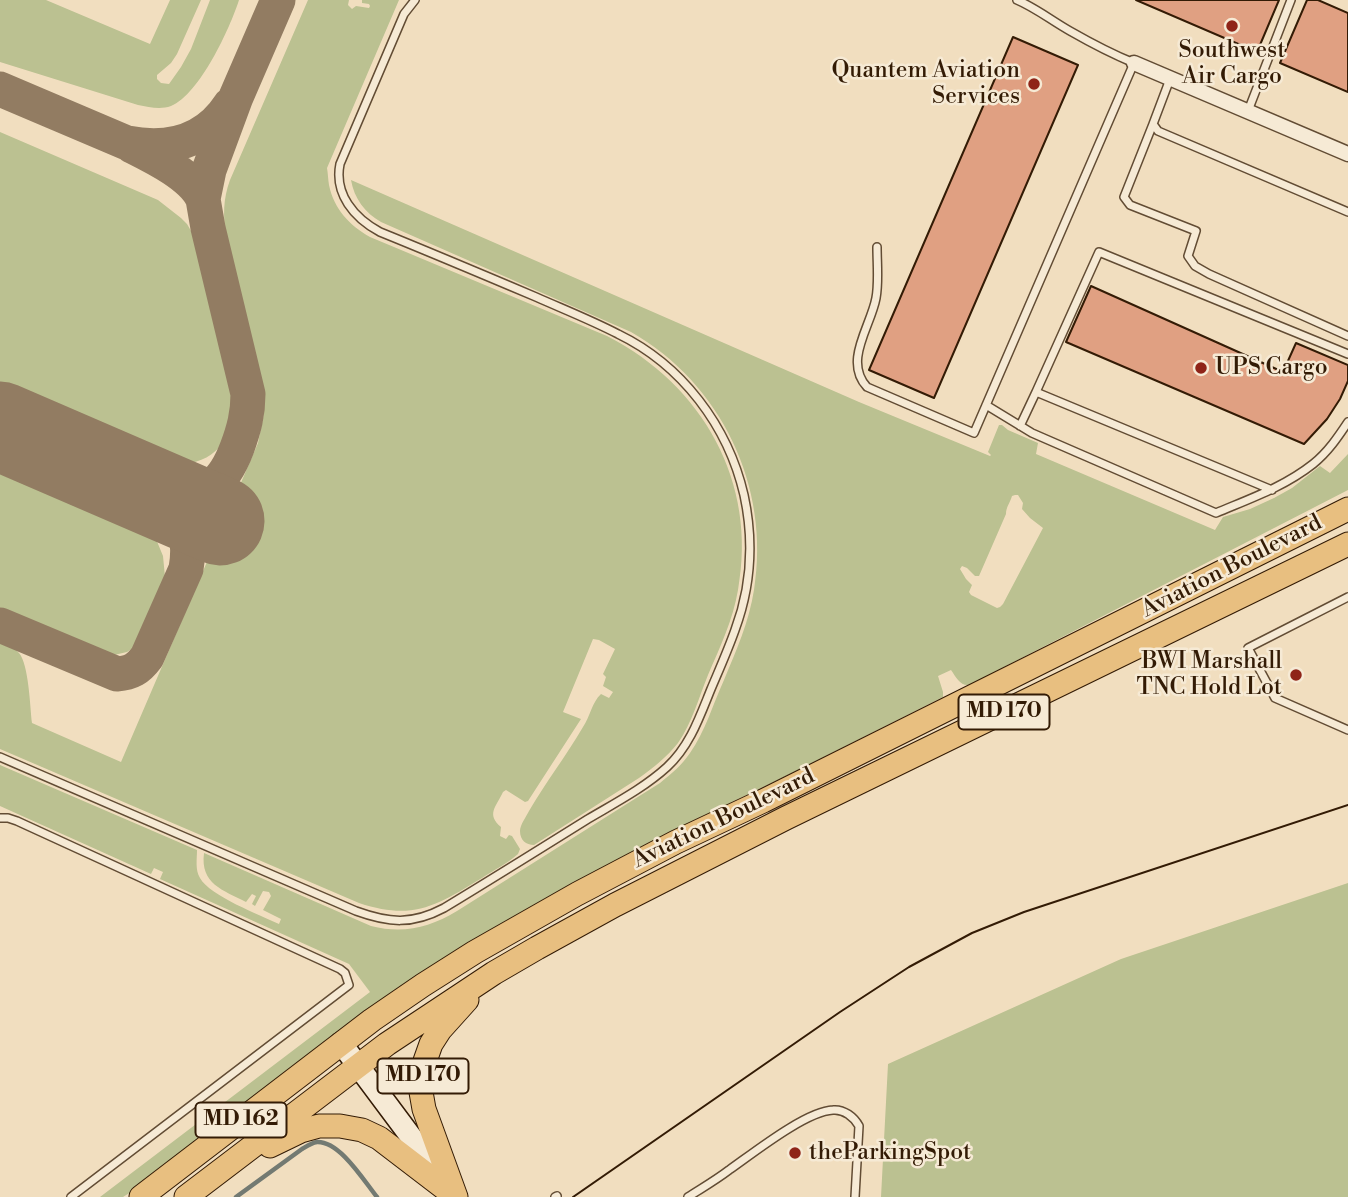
<!DOCTYPE html>
<html>
<head>
<meta charset="utf-8">
<style>
	body { margin:0 }
	canvas { display:block; background:#f1debf }
</style>
</head>
<body>
<canvas width="1348" height="1197"></canvas>
<script>
const g = document.querySelector('canvas').getContext('2d');
g.lineJoin = 'round';
function fill(path, color) {
  g.fillStyle = color;
  g.fill(path, 'evenodd');
}
function stroke(path, color, width, dash) {
  g.strokeStyle = color;
  g.lineWidth = width;
  g.lineCap = dash ? 'butt' : 'round';
  g.setLineDash(dash || []);
  g.stroke(path);
}
function label(font, color, halo, rows, align = 'center') {
  g.font = font + ' "Libre Bodoni",serif';
  g.lineWidth = 5;
  g.setLineDash([]);
  g.textBaseline = 'middle';
  g.strokeStyle = halo;
  g.fillStyle = color;
  for (const [text, x, y, turn = 0] of rows) {
    g.save();
    g.translate(x, y);
    g.rotate((+turn || 0) * Math.PI / 180);
    g.textAlign = isNaN(turn) ? turn : align;
    if (halo) g.strokeText(text, 0, 0);
    g.fillText(text, 0, 0);
    g.restore();
  }
}
fill(new Path2D(`
	M0,0h46l104,44 20,-44h31l-24,54 -6,9 -14,12v4l4,4 8,1 12,-17 10,-18 19,-49h29c-9,28 -39,94 -68,106 -11,4 -22,1 -33,-1l-138,-43z
	M308,0h41l-1,5 4,4 4,-3 13,2 1,-2 -1,-2 -7,-1v-3h37l-72,168c1,6 1,11 2,17 5,24 20,40 41,52l237,99c96,49 151,147 131,254 -5,30 -18,57 -30,85 -9,22 -16,48 -30,68 -11,14 -25,25 -39,35l-105,67c-8,0 -14,-5 -14,-14 0,-6 6,-14 9,-20 17,-29 37,-55 54,-84 7,-10 9,-25 18,-33l8,4 4,-6 -10,-6 3,-9 -3,-3 12,-25 -16,-9 -6,-1 -30,73 18,7 -53,82 -3,1 -19,-12 -3,2c-7,15 -17,22 -2,35l-1,9 6,3 3,-4 3,1 8,13 -2,5c-10,9 -24,16 -36,24 -46,28 -69,43 -123,25l-359,-154v-107c7,3 14,5 19,11 10,12 11,54 13,70l89,39 137,-319 6,-30 -1,-28 -37,-150c-3,-19 -3,-36 4,-55z
	M0,132l158,68 23,18 6,6 7,12 40,162c1,52 -31,75 -81,63l-153,-66z
	M351,180l508,222 131,54 1,-1 -3,-3 11,-27h3l6,5 30,13 -2,11 179,76 8,-13 27,-8 24,-11 18,-10 28,-22 10,7 18,-19v36l-379,195c-9,1 -13,-8 -18,-15l-13,6 5,16v5l-149,75 -128,62 -6,6 -510,340 -27,17h-23l270,-205 -21,-28 -189,-85 3,-7 -9,-4 -3,6 -151,-68v-41l197,85c0,9 -2,20 3,28 10,18 60,37 79,46l2,-5 -18,-9 8,-14 -2,-4 -6,-1 -8,15 -3,-2 4,-8 -4,-2 -6,8c-23,-12 -46,-18 -42,-49l167,73c32,8 58,2 86,-15l203,-128c11,-9 22,-18 30,-30 15,-21 23,-49 34,-73 12,-29 25,-58 30,-90 17,-103 -33,-207 -123,-258l-250,-110c-16,-9 -27,-24 -30,-42zM1015,495h3l5,8 -1,6 8,9 13,10 -40,76 -3,3 -3,1 -26,-13 -2,-3 3,-7 -6,-6 -6,-10 2,-3 5,2 8,8h4l27,-62c0,-7 4,-11 6,-18z
	M0,460l125,54 20,12 11,13 7,17 2,21 -23,60 -9,11 -6,4 -13,3 -9,-2 -105,-45z
	M1348,883v314h-467l7,-133 233,-105z`), '#bbc191');
stroke(new Path2D(`
	M236,1197l66,-48c5,-3 9,-6 15,-7 23,-1 47,39 60,55`), '#737a72', 4.5);
stroke(new Path2D(`
	M0,89l127,54c41,8 79,-1 103,-38
	M132,146c22,11 61,30 71,53
	M167,498c40,-2 56,-13 70,-50 7,-19 11,-34 11,-54l-40,-166 -5,-29 6,-29 27,-73 42,-97
	M0,625l117,49c14,-1 21,-5 30,-17l39,-88c5,-29 -1,-49 -19,-71`), '#927c62', 35);
stroke(new Path2D(`
	M0,426l220,95`), '#927c62', 89);
const building = new Path2D(`
	M1136,0h143l-22,52z
	M1307,0h11l30,13v79l-68,-29z
	M1013,37l65,28 -144,333 -65,-28z
	M1091,286l192,86 13,-29 52,22v16l-8,18 -13,20 -23,25 -238,-102z`);
fill(building, '#e0a082');
stroke(building, '#331b05', 2);
const service = new Path2D(`
	M1170,79l-17,45 5,7 190,81
	M1248,111l43,-111
	M1153,124l-29,73 6,8 66,26 -8,25 7,10 14,8 139,62
	M877,247c0,17 2,35 -1,51 -5,28 -33,63 -9,89l107,46 160,-370c-22,-9 -43,-20 -64,-32 -18,-10 -34,-23 -53,-31
	M1036,392l63,-140 249,102
	M986,405l46,28 184,80c33,-14 68,-26 97,-49 15,-12 25,-27 35,-42
	M1020,426l16,-34 236,98
	M1348,597l-100,51 27,50 73,32
	M0,757l356,154c33,12 56,14 88,-3 48,-29 96,-59 144,-89 27,-16 56,-31 79,-52 23,-21 33,-51 44,-78 8,-19 17,-39 24,-59 16,-43 19,-89 9,-135 -16,-69 -62,-130 -126,-161 -27,-14 -55,-25 -82,-37 -52,-22 -104,-44 -156,-65 -26,-14 -46,-38 -40,-68l64,-150 11,-14
	M0,818h8l9,3 323,148 5,4 4,12 -278,212
	M555,1197l2,-1
	M688,1197c14,-9 28,-17 41,-27 23,-16 77,-59 104,-60 11,-1 21,7 26,16l-4,71`);
const minor = new Path2D(`
	M1134,63l214,91`);
const secondary = new Path2D(`
	M341,1043l106,142`);
const primary = new Path2D(`
	M270,1146l31,-15 18,-5h21l22,4 17,8 77,59
	M141,1197l231,-177 51,-35 52,-33 102,-58 99,-52 87,-41 585,-292
	M186,1197l201,-153 107,-71 43,-25 78,-43 171,-87 562,-274
	M456,1197l-32,-88 -3,-17 4,-31 6,-17 9,-14 27,-30`);
stroke(service, '#624c34', 10);
stroke(minor, '#624c34', 17);
stroke(secondary, '#331b05', 24);
stroke(primary, '#331b05', 25);
stroke(service, '#f6ead5', 7);
stroke(minor, '#f6ead5', 14);
stroke(secondary, '#f6ead5', 21);
stroke(primary, '#e8bf80', 23);
stroke(new Path2D(`
	M573,1197l267,-185 69,-45 63,-34 52,-21 324,-107`), '#331b05', 2);
for (const [x, y, r, color] of [
	[1232,26,7,"#8f2418"],
	[1034,84,7,"#8f2418"],
	[1201,368,7,"#8f2418"],
	[1296,675,7,"#8f2418"],
	[795,1153,7,"#8f2418"]
]) {
  const dot = new Path2D();
  dot.arc(x, y, r, 0, 2 * Math.PI);
  g.fillStyle = color;
  g.fill(dot);
  stroke(dot, '#f6ead5', 2.5);
}
for (const [x, y, w] of [
	[1004,712,91],
	[423,1076,91],
	[241,1120,91]
]) {
  const box = new Path2D();
  box.roundRect(x - w / 2, y - 17.5, w, 35, 5);
  g.fillStyle = '#f6ead5';
  g.fill(box);
  stroke(box, '#331b05', 2);
}
label('bold 21px', '#331b05', null, [
	["MD 170",1004,712],
	["MD 170",423,1076],
	["MD 162",241,1120]
]);
label('23px', '#331b05', '#f6ead5', [
	["Southwest",1232,51,"center"],
	["Air Cargo",1232,77,"center"],
	["Quantem Aviation",1020,71],
	["Services",1020,97],
	["UPS Cargo",1215,368,"left"],
	["BWI Marshall",1282,662],
	["TNC Hold Lot",1282,688],
	["theParkingSpot",809,1153,"left"]
], 'right');
label('23px', '#331b05', '#f6ead5', [
	["Aviation Boulevard",1232,567,-27],
	["Aviation Boulevard",724,819,-26]
]);
</script>
</body>
</html>
